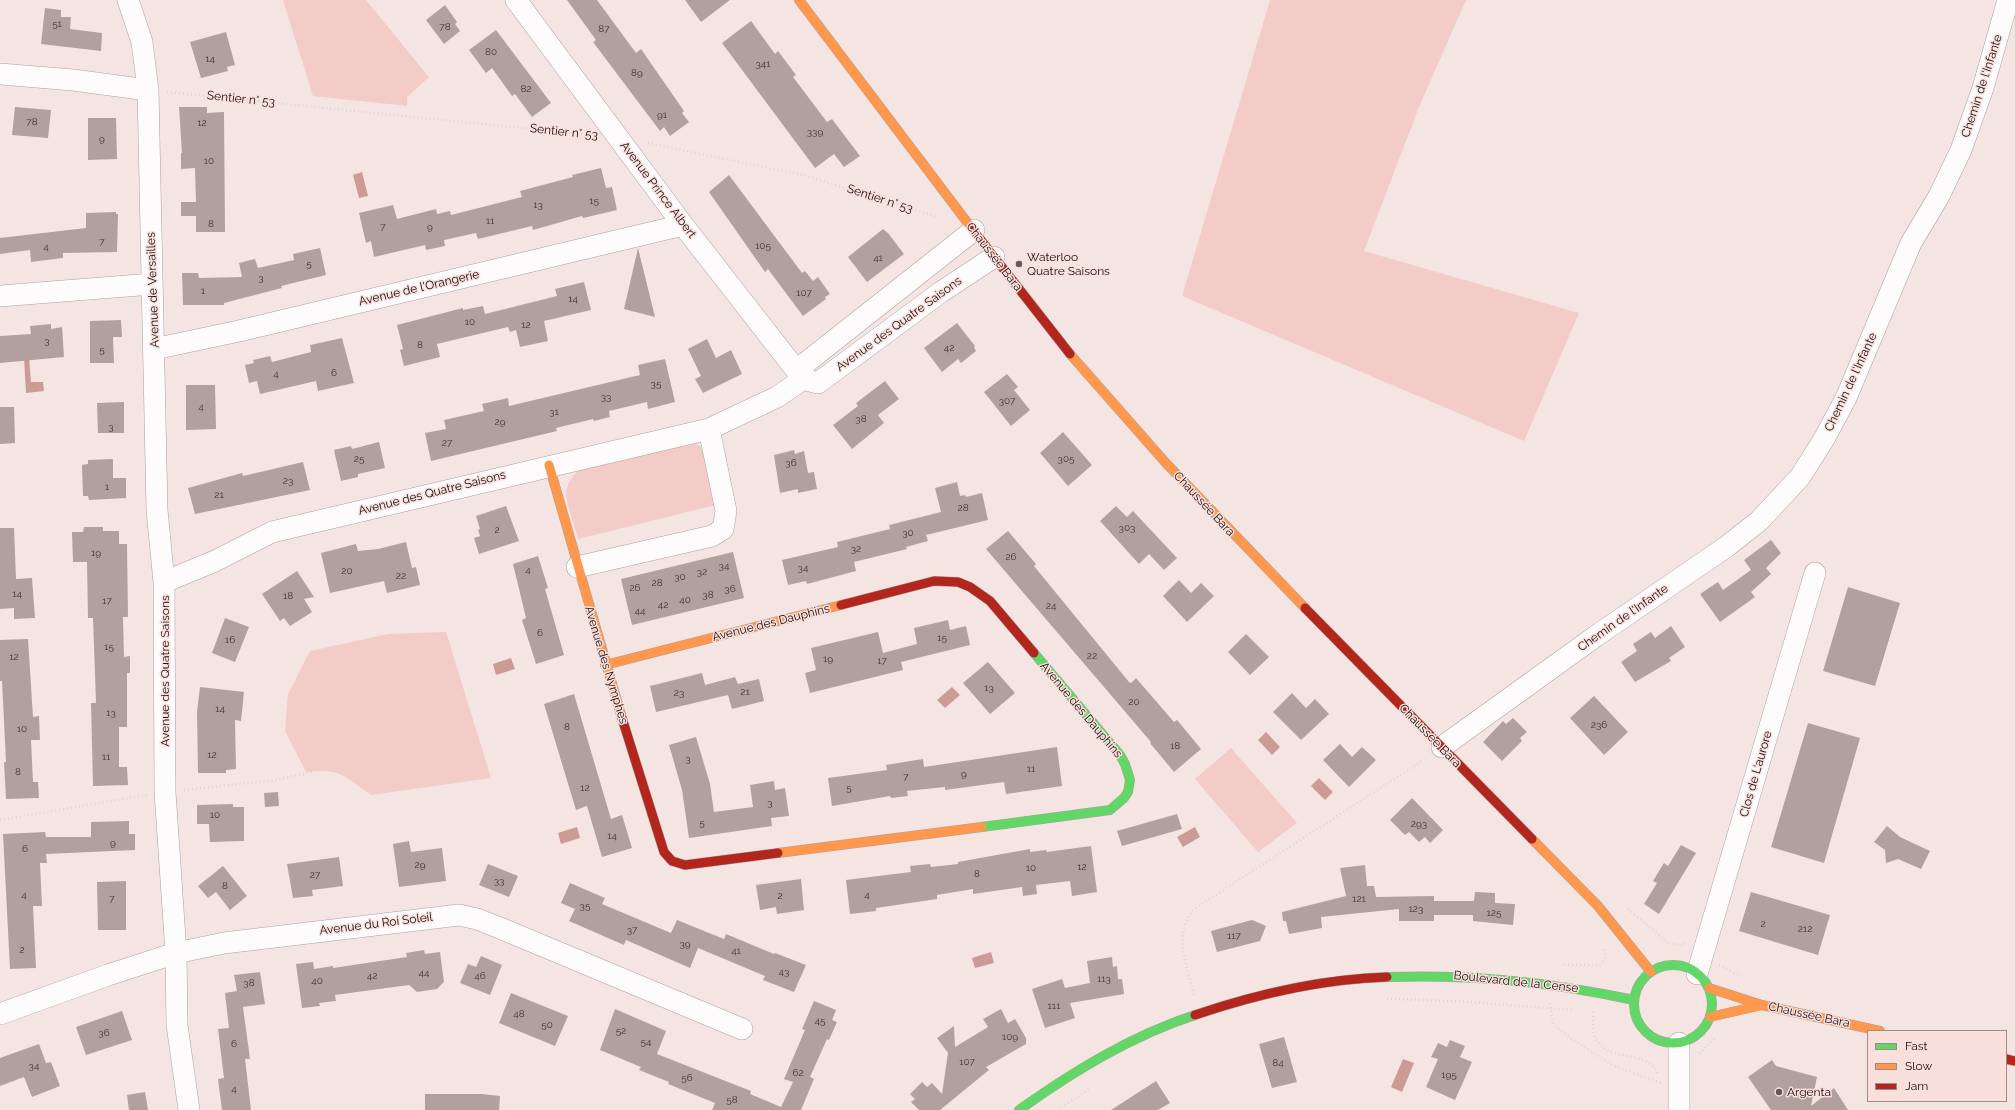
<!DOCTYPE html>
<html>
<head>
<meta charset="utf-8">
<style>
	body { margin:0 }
	#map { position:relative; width:2015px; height:1110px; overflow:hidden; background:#f4e5e3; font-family:Raleway,sans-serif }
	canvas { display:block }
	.legend { position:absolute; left:1867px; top:1030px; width:140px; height:72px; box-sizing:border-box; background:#fae0dd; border:1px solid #9f8c8a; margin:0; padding:5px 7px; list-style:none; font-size:12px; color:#170e0d }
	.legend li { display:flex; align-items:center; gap:8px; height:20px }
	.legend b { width:20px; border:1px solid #9f8c8a }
</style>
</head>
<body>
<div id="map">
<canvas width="2015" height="1110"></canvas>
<ul class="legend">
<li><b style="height:5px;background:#63d668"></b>Fast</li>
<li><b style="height:5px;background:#ff974d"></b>Slow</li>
<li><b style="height:5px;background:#b3261e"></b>Jam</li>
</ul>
</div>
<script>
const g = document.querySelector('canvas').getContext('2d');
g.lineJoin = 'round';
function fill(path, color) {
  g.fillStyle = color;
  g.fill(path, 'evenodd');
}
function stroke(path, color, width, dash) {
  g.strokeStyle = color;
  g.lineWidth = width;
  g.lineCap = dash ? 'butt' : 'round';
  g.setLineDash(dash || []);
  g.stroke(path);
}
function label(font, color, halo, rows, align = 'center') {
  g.font = font + ' Raleway,sans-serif';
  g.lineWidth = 3;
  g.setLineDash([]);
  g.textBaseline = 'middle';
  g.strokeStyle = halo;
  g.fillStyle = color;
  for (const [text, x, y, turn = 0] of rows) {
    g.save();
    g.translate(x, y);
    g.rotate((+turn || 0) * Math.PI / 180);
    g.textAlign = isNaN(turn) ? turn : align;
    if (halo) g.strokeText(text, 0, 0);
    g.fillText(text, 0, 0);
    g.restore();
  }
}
fill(new Path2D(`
	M283,0h83l63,77 -22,20v9l-94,-10z
	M1270,0h196l-47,107 -55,144 215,62 -55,128 -342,-145z
	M694,442l8,6 18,56 -142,35c-3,-12 -12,-36 -12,-47 1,-10 10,-20 17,-26z
	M446,632l45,146 -120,17c-27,-19 -30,-27 -65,-23l-21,-41 3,-37 22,-43 78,-17z
	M1231,748l66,75 -39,29 -63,-73z`), '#f3ccc8');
fill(new Path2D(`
	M362,172l6,24 -9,2 -6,-23z
	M24,357h5l2,25h12l1,9 -18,2z
	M511,658l4,11 -19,6 -3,-11z
	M952,687l8,8 -15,13 -8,-8z
	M1266,732l14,15 -8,8 -14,-15z
	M1319,778l14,14 -8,8 -14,-14z
	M577,827l3,11 -19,6 -3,-11z
	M1195,827l5,10 -17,10 -6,-10z
	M991,952l3,11 -19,5 -3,-10z
	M1403,1059l11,4 -12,29 -11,-5z`), '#cc9b96');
fill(new Path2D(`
	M567,0h30l39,53 5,-4 43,62 -2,2 7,9 -19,14 -6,-9 -4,4 -67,-89 3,-2z
	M685,0h45l-29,22z
	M445,5l12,17 -2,2 5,7 -16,13 -18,-24z
	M45,8l16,2v7h10l-1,12 32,4 -1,18 -60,-7z
	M751,21l24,33 3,-3 18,24 -3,2 34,45 5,-3 28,37 -16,11 -10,-13 -19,14 -93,-125z
	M496,30l55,73 -19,14 -17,-23 -3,2 -20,-28 -6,5 -17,-23z
	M226,32l9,33 -8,2 1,4 -27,7 -11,-36z
	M15,107l36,3 -3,28 -36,-3z
	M179,107h28v6l17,-1 1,120h-29v-16h-15v-14h15l-1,-34 -14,1v-16h1z
	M88,118h28l1,41 -29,1z
	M601,168l5,20 6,-1 5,23 -34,8 -1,-2 -49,14 -1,-4 -54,13 -2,-6 -32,7 1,6 -19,4 -1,-5 -51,12 -3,-16 -5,2 -7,-30 34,-8 4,14 39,-10 1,5 13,-3 1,4 71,-18 -2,-6 53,-14 -1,-2z
	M729,175l73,98 3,-2 8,10 5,-4 12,17 -5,3 1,2 -23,17 -35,-47 -3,3 -56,-80z
	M116,212v2h2l-1,38 -54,1v5l-32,4 -1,-12 -30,4v-16l86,-10v-15z
	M883,229l5,4 16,21 -37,28 -19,-25z
	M320,248l6,27 -45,11 1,2 -58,15v2h-41l-1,-32h16l1,5 43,-1 -3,-14 16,-4 3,9 36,-8 -1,-6z
	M638,248l17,69 -31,-8z
	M584,282l7,28 -47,11 4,20 -28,6 -4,-17 -6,2 -2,-5 -71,17 3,13 -36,9 -4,-16 3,-1 -6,-24 66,-17v2l20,-4 2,8 72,-18 -2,-7z
	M121,320l1,17h-9l1,26h-24v-42z
	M957,323l18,23 -1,1 2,4 -15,12 -3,-4 -16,13 -18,-24z
	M51,324v5l11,-2 2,30 -64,6v-27l31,-2 -1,-8z
	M342,338l12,45 -36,8 -2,-10 -56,13 -3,-13 -8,2 -4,-18 9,-2 -1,-3 17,-4 2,6 39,-10 -1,-7z
	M707,339l9,19 15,-8 11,24 -39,19 -8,-14 6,-3 -13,-27z
	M665,359l10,43 -27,7 -1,-7 -38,9 1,6 -16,4 -1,-2 -37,9 1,3 -126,30 -6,-28 21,-4 -2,-9 40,-9 -2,-7 26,-6 1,8 131,-31 -2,-10z
	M1007,374l11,13 -4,3 16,20 -19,16 -27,-34z
	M885,381l14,18 -21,16 6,8 -32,26 -19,-24 25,-19 -2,-3z
	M186,385h29l1,44 -30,1z
	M124,402v31h-26l-1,-30z
	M0,407h14l1,36 -15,1z
	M1063,432l29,33 -24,21 -28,-33z
	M379,442l6,26 -27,6v3l-17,4 -7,-31 17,-4 1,3z
	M794,450l1,4 9,-3 4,22 6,-1 3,17 -19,4v-4l-18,4 -6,-38z
	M113,459v19h13v20l-37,2 -1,-4h-5l-1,-31 6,-1v-4z
	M303,462l7,28 -115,24 -7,-26 54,-15 1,3z
	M957,482l3,14 5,-1 1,2 16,-4 6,27 -62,15 2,6 -22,6 1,2 -53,13 2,9 -49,13 -1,-3 -18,4 -6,-25 56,-13 -1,-5 53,-13 -1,-4 52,-13 -6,-24z
	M506,506l13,35 -40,13 -5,-16 6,-2 -2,-6 2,-1 -4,-13z
	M1116,506l11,11 6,-6 44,47 -13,12 -15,-16 -10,10 -39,-43z
	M84,527h19v4h16v13h8l1,73h-5l1,40 6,-1v17h-3v54h-8v40h8l1,18 -35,1 -2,-83h5l-3,-85h-5l-1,-56h-14l-1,-30h11z
	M0,528h14l2,51 16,-1 3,40 -21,1v-11l-14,1z
	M1008,531l28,33 -2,2 95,116 2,1 5,-5 38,44 3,-2 24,29 -27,23 -24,-29 1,-1 -165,-193z
	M1771,540l10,13 -15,15 5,6 -20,18 4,5 -35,25 -20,-28 18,-12 5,8 28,-20 -7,-10z
	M406,542l6,26 4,-1 4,18 -33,8 -3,-12 -54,12 -9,-40 35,-9 2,7 20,-2z
	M733,552l11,46 -112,27 -11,-46z
	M538,556l10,32 -3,1 19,66 -28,9 -14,-44 4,-2 -13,-54z
	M297,571l17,26 -10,2 8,13 -22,14 -6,-8 -4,3 -18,-27z
	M1179,580l12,13 10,-10 13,13 -27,26 -24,-26z
	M1848,587l52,16 -25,83 -52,-15z
	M225,618l24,9 -14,35 -23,-9z
	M948,620l2,10 16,-4 4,19 -69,17 2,8 -93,23 -5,-20 11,-3 -5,-22 67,-16 5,21 34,-9 -3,-16z
	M1671,626l14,21 -16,11 2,3 -36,21 -14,-20 16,-11 -4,-7 18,-12 4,6z
	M1246,634l23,23 -19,18 -22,-23z
	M28,639l5,78 6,-1 1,24h-9l2,42h5l1,16 -33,1 -2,-37h2l-4,-81h-2v-41z
	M988,662l27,31 -25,21 -27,-31z
	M702,673l3,12 30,-8 3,7 21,-5 5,22 -32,8 -4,-14 -72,17 -6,-26z
	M200,687l44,5 -3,29 -6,-1 1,49 -10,1v3h-28l-1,-61z
	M1292,693l14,15 9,-9 14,15 -28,26 -28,-28z
	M574,694l37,125 11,-4 10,33 -30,9 -15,-51 -11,4 -32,-106z
	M1594,696l34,36 -24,23 -34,-37z
	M1513,718l14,14 -7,6 2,3 -20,20 -19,-19 20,-21 3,3z
	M1808,723l52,15 -36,125 -53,-16z
	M696,737l14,47 4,28 39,-5 -3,-22 24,-4 1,9 10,-2 4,28 -18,2 1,8 -83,12 -7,-48 -13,-45z
	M1340,744l12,13 10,-10 14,13 -27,27 -26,-27z
	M1057,747l5,39 -56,8 -2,-12 -59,8v-3l-38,4 1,5 -17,2 -1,-2 -58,10 -4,-28 59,-8 -1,-5 37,-6 1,8z
	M278,792l1,14 -14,1 -1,-14z
	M1412,798l31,32 -13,13 -5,-6 -6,5 -10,-10 -4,3 -15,-15z
	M233,804v3h11v34l-34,1 -1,-18h-12v-19z
	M1177,814l5,15 -60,17 -5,-15z
	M129,821v13h6v16l-89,4 1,9h-7l2,43h-9l3,62 -26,1 -7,-135 42,-2 1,5h45v-15z
	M1887,826l13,11 30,14 -9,18 -23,-10 -12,4 -1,-13 -11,-8z
	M409,841l2,11 31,-4 4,33 -47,6 -6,-43z
	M1681,845l15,8 -37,61 -15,-10 13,-21 -4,-2 11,-18 4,3z
	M1091,846l6,46 -25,4 -2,-15 -34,4 1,9 -14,2 -1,-9 -49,7v-5l-36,6v4l-61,9v3l-26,3 -4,-34 65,-8 -1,-6 20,-2 1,3 27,-3v-2l72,-13v3l16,-2 1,2z
	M339,857l4,29 -31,4 1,6 -20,2 -6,-34z
	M488,864l30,12 -9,21 -30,-12z
	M1365,865l2,21h7l2,11 58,-1v5h40l1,-9 20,1v10l20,1 -2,21 -40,-4v-6h-39v6h-35v-12l-78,8 1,11 -33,6 -3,-13h-3l-1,-9 64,-16 -6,-28z
	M223,866l24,30 -17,14 -14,-18 -8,6 -10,-12z
	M801,879l3,31 -27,4 -1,-7 -16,3 -4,-25z
	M126,881v49h-28l-1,-48z
	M570,883l35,15 -3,6 69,29 6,-13 47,19 2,-5 48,20 1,-1 31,12 -12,27 -31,-12 2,-4 -67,-28 -8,20 -64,-28 -2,5 -55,-24 6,-12 -14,-6z
	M1751,892l79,23 -12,40 -79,-24z
	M1252,920l14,6 -6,15 -43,11 -6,-21z
	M424,950l1,4 15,-2 4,30 -7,7 -20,3 -8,-7 -74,10 1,6 -17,2 1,3 -18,2 -6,-44 17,-2 1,7 19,-3v2l74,-11 -1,-4z
	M481,956l21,9 -12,30 -30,-12 8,-19 8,3z
	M1112,957l1,10 4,-1 1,13h4l2,15 -54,9 5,15 -30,10 -13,-39 30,-10 3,9 25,-5 -3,-22z
	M260,972l5,32 -22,3 7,52h-5l6,51h-29l-4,-31 6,-1 -6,-49 11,-1 -4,-35 12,-2 -3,-16z
	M511,993l57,23 -13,30 -56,-23z
	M814,1001l22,9 -4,10 5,2 -8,18 -2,-1 -17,38 4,2 -13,31h-89l3,-7 -47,-19 1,-2 -30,-12 2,-3 -41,-17 15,-41 51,22 -9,23 94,37 -1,3 31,13 12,-25 -9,-3 21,-49 -3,-1z
	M1001,1009l7,14 7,-4 11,19v6l-40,23 3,3 -49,40h-21l-8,-8 4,-3 -5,-5 12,-12 5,5 5,-4 10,11 6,-41 -11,-15 17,-12 1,21 33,-20 -5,-8z
	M122,1011l10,29 -46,15 -10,-28z
	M1284,1037l13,45 -25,6 -13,-44z
	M1450,1040l15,6 -5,11 12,5 -17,38 -29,-13 12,-28 -7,-2 7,-14 9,4z
	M39,1044l7,19 5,-1 9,24 -28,11 -8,-20 -24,9v-28z
	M1772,1060l4,6 41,11 -6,29 23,-18 14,22h-77l-23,-33z
	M1156,1081l14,22 -12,7h-47z
	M145,1092l3,18h-19l-2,-15z
	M425,1094h57l18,2 -1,14h-74z`), '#b2a09e');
const street = new Path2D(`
	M128,0l14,42 6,48 9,420 7,72 1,210 11,161 1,72 12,85
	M516,0l167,225 120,154
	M0,74l73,6 75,10
	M0,296l152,-12
	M154,349l85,-18 444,-106
	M803,379v-14l171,-135
	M577,567l135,-31 11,-7 3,-18 -17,-82
	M164,582l51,-21 57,-29 437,-103 68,-32 26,-18 15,4 123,-91 53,-35
	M1442,747l154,-111 130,-89 33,-26 41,-44 24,-38 22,-41 65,-155 28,-47 22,-46 22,-62 25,-88
	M1697,974l118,-401
	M0,1014l108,-39 68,-22 48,-10 235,-28 18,4 23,9 242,101
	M1679,1043v67`);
const fast = new Path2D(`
	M982,827l128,-17 14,-12 4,-6 2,-12 -5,-16 -5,-9 -86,-102
	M1634 1004a39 39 0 1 1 78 0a39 39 0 1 1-78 0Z
	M1387,977c86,-3 162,5 247,23
	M1019,1110c55,-39 112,-74 176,-95`);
const slow = new Path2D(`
	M799,0l174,230
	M1070,354l95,108 140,146
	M549,465l72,250
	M605,665l236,-60
	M1532,839l66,67 53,66
	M778,853l204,-26
	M1709,988l53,17 118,26
	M1710,1017l52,-12`);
const jam = new Path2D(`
	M973,230l97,124
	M841,605l93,-24 24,1 12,5 20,14 44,52
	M1305,608l227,231
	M621,715l43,137 8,9 13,4 93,-12
	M1195,1015c62,-21 127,-36 192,-38
	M2006,1059l9,2`);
stroke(street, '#aca19f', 22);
stroke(fast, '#aca19f', 10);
stroke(slow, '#aca19f', 10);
stroke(jam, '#aca19f', 10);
stroke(new Path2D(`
	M167,92l424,43
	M648,143l159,33 130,41
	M184,790l91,-10 74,-16
	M0,820l147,-25
	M1628,909l41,34 12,2 5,-2
	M1564,965h36l5,-7v-11
	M1719,965l22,11
	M1194,995c-7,-31 -22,-58 0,-86l231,-150
	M1387,999l70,2 116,9
	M1550,1003l3,21 20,16 41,26 47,17
	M1593,1012c0,7 -1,16 1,22 8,31 54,13 64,40
	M1699,1053l18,-16
	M1058,1110l31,-21`), '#dad7d6', 2.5, [1, 3]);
stroke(street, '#fdfbfb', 21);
stroke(fast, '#63d668', 9);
stroke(slow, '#ff974d', 9);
stroke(jam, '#b3261e', 9);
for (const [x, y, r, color] of [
	[1019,264,4,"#645958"],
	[1779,1092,4,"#645958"]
]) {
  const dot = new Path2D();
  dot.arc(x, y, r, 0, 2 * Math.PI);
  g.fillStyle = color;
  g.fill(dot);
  stroke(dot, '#fae0dd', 1.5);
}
label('10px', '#3e3231', null, [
	["51",57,24],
	["78",445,27],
	["87",604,29],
	["80",491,52],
	["14",210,59],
	["341",763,64],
	["89",637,73],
	["82",526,89],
	["91",662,115],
	["78",32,122],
	["12",202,123],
	["339",815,132],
	["9",102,139],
	["10",209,161],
	["15",594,201],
	["13",538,205],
	["11",490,221],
	["8",211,224],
	["7",383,227],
	["9",430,227],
	["7",102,242],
	["105",763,246],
	["4",46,247],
	["41",878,258],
	["5",309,264],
	["3",261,278],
	["1",203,291],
	["107",804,293],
	["14",573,299],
	["10",470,322],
	["12",526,325],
	["3",47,341],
	["8",420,345],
	["42",949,348],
	["5",102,350],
	["6",334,373],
	["4",276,374],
	["35",656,384],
	["33",606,397],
	["307",1007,401],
	["4",201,407],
	["31",554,412],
	["38",861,419],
	["29",500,422],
	["3",111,427],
	["27",447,443],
	["25",359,459],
	["305",1066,459],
	["36",791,463],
	["23",288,481],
	["1",107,487],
	["21",219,495],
	["28",963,508],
	["303",1127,528],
	["2",497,530],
	["30",908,533],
	["32",856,549],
	["19",96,553],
	["26",1011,557],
	["34",724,566],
	["34",803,568],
	["4",528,570],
	["20",347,571],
	["32",702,572],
	["22",401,576],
	["30",680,577],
	["28",657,583],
	["26",635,588],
	["36",730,589],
	["14",17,594],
	["38",708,595],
	["18",288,596],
	["40",685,600],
	["17",107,601],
	["42",663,605],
	["24",1051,606],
	["44",640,611],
	["6",540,633],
	["15",942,638],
	["16",230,640],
	["15",109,647],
	["22",1092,656],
	["12",14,657],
	["19",828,659],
	["17",882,661],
	["13",989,688],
	["21",745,692],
	["23",679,693],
	["20",1134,702],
	["14",220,709],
	["13",111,713],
	["236",1599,725],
	["8",567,727],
	["10",22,729],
	["18",1175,746],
	["12",212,755],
	["11",106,757],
	["3",688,759],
	["11",1031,769],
	["8",18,772],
	["9",964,774],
	["7",906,777],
	["12",585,788],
	["5",849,788],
	["3",770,803],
	["10",215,815],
	["5",702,823],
	["293",1419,824],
	["14",612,836],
	["9",113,843],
	["6",25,849],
	["29",420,865],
	["12",1082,867],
	["10",1031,868],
	["8",977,874],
	["27",315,875],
	["33",499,881],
	["8",225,886],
	["4",24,895],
	["4",867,895],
	["2",780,896],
	["7",112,899],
	["121",1359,899],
	["35",585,906],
	["123",1416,909],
	["125",1494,913],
	["2",1763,924],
	["212",1805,929],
	["37",632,930],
	["117",1234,936],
	["39",685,944],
	["2",22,950],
	["41",736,951],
	["43",784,972],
	["44",424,973],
	["42",372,976],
	["46",480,976],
	["113",1104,979],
	["40",317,981],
	["38",249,983],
	["111",1054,1006],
	["48",519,1014],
	["45",820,1021],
	["50",547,1025],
	["52",621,1031],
	["36",104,1033],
	["109",1010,1037],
	["54",646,1042],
	["6",234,1044],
	["107",967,1062],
	["84",1278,1063],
	["34",34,1066],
	["62",798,1073],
	["195",1449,1075],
	["56",687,1078],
	["4",234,1089],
	["58",732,1100]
]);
label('12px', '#170e0d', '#fae0dd', [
	["Chemin de l'Infante",1982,86,-72],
	["Sentier n° 53",241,99,6],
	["Sentier n° 53",564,132,6],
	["Avenue Prince Albert",658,190,53],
	["Sentier n° 53",880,199,18],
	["Chaussée Bara",994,257,52],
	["Avenue de l'Orangerie",419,288,-13],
	["Avenue de Versailles",153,290,-92],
	["Avenue des Quatre Saisons",899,324,-36],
	["Chemin de l'Infante",1851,382,-65],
	["Avenue des Quatre Saisons",432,493,-14],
	["Chaussée Bara",1204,504,47],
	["Chemin de l'Infante",1623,618,-35],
	["Avenue des Dauphins",771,623,-14],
	["Avenue des Nymphes",606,665,73],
	["Avenue des Quatre Saisons",165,671,-90],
	["Avenue des Dauphins",1081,710,50],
	["Chaussée Bara",1430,736,46],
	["Clos de L'aurore",1756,774,-74],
	["Avenue du Roi Soleil",376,924,-7],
	["Boulevard de la Cense",1516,982,6],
	["Chaussée Bara",1809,1015,12]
]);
label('12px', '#170e0d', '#fae0dd', [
	["Waterloo",1027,257],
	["Quatre Saisons",1027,271],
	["Argenta",1787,1092]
], 'left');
</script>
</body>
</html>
